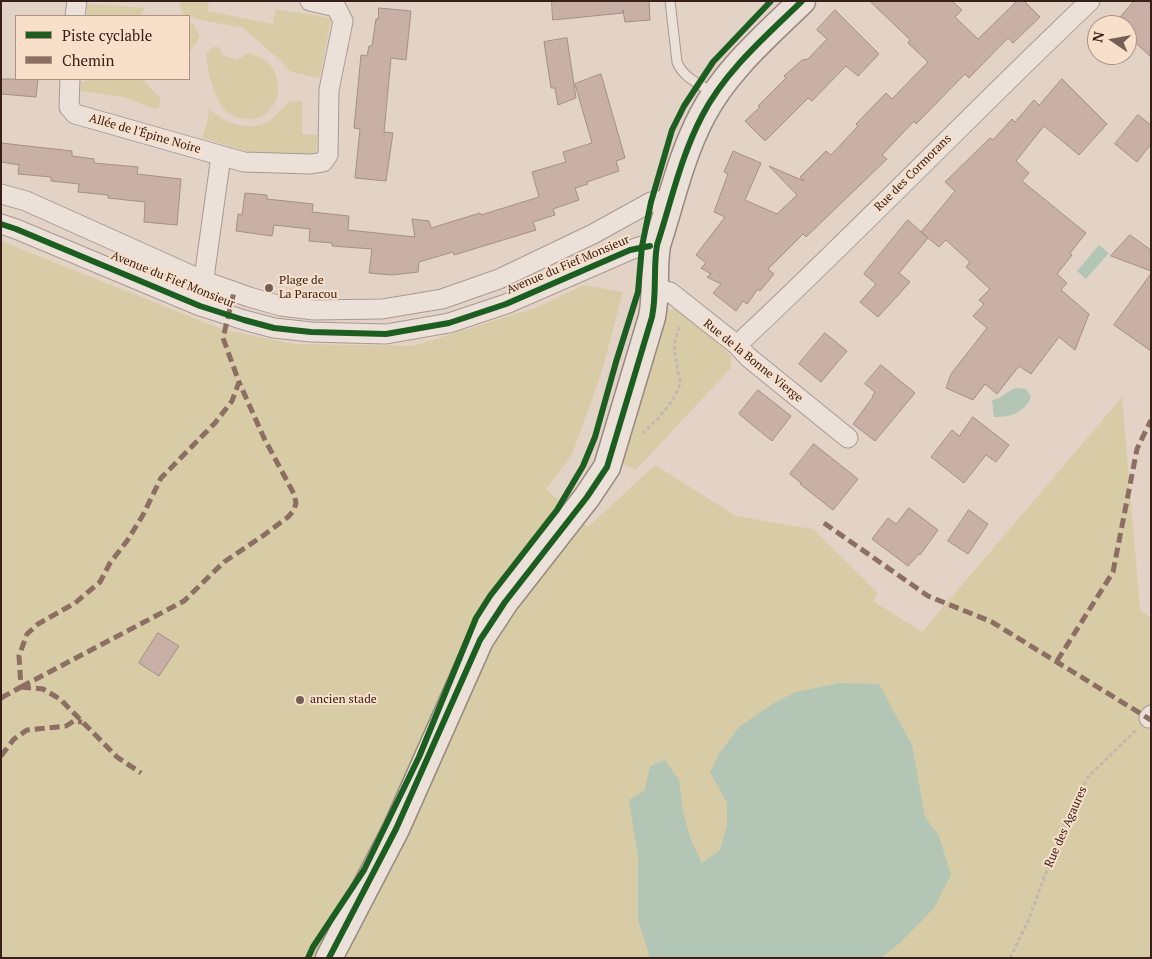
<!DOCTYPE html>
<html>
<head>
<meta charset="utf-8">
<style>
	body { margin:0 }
	#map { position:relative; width:1152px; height:959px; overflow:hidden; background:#e3d3c7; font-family:"PT Serif",serif }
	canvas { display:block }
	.frame { position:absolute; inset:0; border:2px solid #362019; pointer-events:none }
	.legend { position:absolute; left:15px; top:15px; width:175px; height:65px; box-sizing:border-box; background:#f8dfca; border:1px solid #aa9383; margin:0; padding:6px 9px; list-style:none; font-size:15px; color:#362019 }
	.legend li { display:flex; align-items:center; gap:10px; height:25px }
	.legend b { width:25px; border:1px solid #aa9383 }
	.north { position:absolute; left:1087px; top:15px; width:50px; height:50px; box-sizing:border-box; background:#f8dfca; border:1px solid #aa9383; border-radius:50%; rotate:282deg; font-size:14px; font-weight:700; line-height:20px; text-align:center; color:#362019 }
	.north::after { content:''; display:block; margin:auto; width:18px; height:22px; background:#735f56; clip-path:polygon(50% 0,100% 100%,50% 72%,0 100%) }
</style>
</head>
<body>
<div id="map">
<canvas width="1152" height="959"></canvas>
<div class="frame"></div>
<ul class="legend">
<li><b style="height:6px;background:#1b5e20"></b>Piste cyclable</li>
<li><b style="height:6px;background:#8d6e63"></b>Chemin</li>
</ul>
<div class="north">N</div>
</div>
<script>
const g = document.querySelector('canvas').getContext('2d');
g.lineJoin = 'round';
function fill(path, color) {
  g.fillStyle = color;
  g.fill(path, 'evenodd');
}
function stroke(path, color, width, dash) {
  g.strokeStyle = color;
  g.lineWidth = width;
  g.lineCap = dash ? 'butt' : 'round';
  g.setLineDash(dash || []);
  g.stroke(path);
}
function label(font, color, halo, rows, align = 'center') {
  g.font = font + ' "PT Serif",serif';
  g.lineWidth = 4;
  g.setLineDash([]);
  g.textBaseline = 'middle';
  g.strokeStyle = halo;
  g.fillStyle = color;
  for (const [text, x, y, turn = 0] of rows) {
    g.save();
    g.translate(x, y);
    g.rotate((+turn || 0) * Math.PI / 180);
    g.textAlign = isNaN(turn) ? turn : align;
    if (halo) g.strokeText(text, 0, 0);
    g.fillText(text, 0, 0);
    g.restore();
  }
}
fill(new Path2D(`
	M178,1h31l-1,10 65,13 3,-15 50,8 4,2v4l-10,55 -29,-6 -10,-11 -38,-33 -42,-8 -18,-6z
	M92,4l53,4 -5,8h-53v-10z
	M189,22l5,3 6,12 -11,16z
	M213,47h6l3,8 15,5 11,-7c14,4 24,9 28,23 9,24 -10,49 -36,42 -4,-1 -8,-2 -11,-4 -15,-13 -21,-41 -23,-60z
	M95,79h49l5,8 11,10 -1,11h-6l-30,-11 -42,-6v-9z
	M290,101h12v33l16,1 -2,16 -2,4 -61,-2 -51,-15 5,-15 2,-14c14,13 34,21 54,15 9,-3 20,-16 27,-23z
	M1,241l223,89 72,14 117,2 122,-38 49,-23 39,7 -21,79 -30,84 -26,34 42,38 67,-62 81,51 77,13 65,64 -5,8 49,31 200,-235 18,212 11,9v340h-1150z
	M676,308l8,5 47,43v12l-95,102 -15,-7 47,-152z`), '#d8cca7');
fill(new Path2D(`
	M1099,245l10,8 -23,26 -9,-8z
	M1017,388l9,1 5,8c-7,16 -20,20 -37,20l-2,-17c10,-1 15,-10 25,-12z
	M839,683l40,1 33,61 13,72 14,19 12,39 -17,33 -33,34 -20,16h-233l1,-4 -11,-34v-63l-9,-57 16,-10 5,-24 15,-6 14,20 4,32 8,28 11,23 18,-13 7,-25v-22l-17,-31 9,-18 20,-27 35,-24 22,-11z`), '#b3c6b6');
const building = new Path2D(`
	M552,1h97l1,19 -25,2 -2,-12v3l-70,7z
	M870,1h82l10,9 -7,7 23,22 39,-38h7l16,16 -27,26 -5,-5 -39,40 -4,-4 -49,50 -2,-3 -32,34 5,4 -81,78 -3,-3 -35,35 6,5 -14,17 -2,-2 -11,15 -4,-3 -7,10 -23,-18 8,-9 -14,-7 4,-3 -10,-6 5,-5 -10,-8 29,-38 -11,-5 14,-38 -4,-2 9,-21 28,12 -16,37 32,14 20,-19 -28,-29 35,15 -4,-4 26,-26 5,4 27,-29 -2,-2 30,-31 6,6 36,-37 -20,-19 2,-3z
	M1134,1h17v56l-24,-22v-10l-12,-1z
	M379,8l32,3 -5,49 -15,-2 -7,74 9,1 -7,48 -31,-3 5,-49 -6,-1 7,-73 6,1 2,-10h3l4,-27h2z
	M835,10l44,44 -21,22 -12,-10 -34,35 -4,-3 -43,43 -20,-20 15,-14 -2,-1 28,-28 -2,-2 18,-16 6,-1 19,-20 -10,-9z
	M567,38l9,60 -18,7 -3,-17h-4l-7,-46z
	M601,74l24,84 -9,3 3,10 -32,11 1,2 -13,4 4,12 -26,9 2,6 -22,7 3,8 -82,25 -1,-3 -34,10 -1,10 -26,3 -23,-2 3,-24 -40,-3v-3l-23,-2 1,-12 -36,-4 -2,11 -36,-5 2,-17 4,1 3,-22 22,2v4l46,5 -1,8 37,4 -1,14 67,7 -3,-18 17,2 2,7 49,-15 1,2 58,-18 -7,-25 34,-10 -3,-10 29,-9 -17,-59z
	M1,79h37l-2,18 -35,-3z
	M1062,79l45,45 -28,31 -35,-29 -28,35 13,12 -7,8 64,52 -16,20 2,2 -15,19 10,9 -6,7 28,24 -14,36 -16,-13 -28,37 -12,-8 -22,28 -12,-10 -12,16 -27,-12 5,-14 36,-46 -14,-12 11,-12 -5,-4 11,-11 -24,-22 4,-5 -24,-22 -7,7 -18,-15 34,-41 -10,-9 45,-44 3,2 19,-21 3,3 19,-22 5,5z
	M1138,115l13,10v19l-14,18 -22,-18z
	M1,143l71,8v5l22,3v4l44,4 -1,7 44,5 -4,46 -33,-3 1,-20 -37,-4v-3l-30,-3 1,-8 -28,-3v-4l-33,-3 1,-9 -18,-3z
	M908,220l20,18 -29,35 11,9 -32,35 -18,-15 16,-18 -12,-10z
	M1130,235l21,15v21l-40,-15z
	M1151,274v77l-37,-26z
	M825,333l22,18 -26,31 -22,-18z
	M881,365l34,28 -40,48 -22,-17 20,-27h-1l3,-5 -10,-8z
	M758,390l33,26 -19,25 -33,-27z
	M973,417l36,28 -13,17 -10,-7 -22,28 -33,-26 21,-27 7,6z
	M814,444l44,35 -25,31 -33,-26 1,-1 -11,-9z
	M909,508l29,22 -18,25 -1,-1 -11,12 -36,-27 16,-21 8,6z
	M969,510l19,14 -20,30 -20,-13z
	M158,633l21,13 -20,30 -20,-13z`);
fill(building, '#c8b0a7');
stroke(building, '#a38e87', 1);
const lane = new Path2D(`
	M670,1l7,61c6,16 23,22 36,31`);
const street = new Path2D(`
	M75,16l2,-15
	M70,79l-1,28 6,7 169,48 67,2 12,-2 5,-7 1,-65 14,-69 -7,-14 -26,-6
	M1,194l25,7 178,80 45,16 32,9 33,4 68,-1 60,-10 57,-20 94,-45 58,-32 21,-3
	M1,224l15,5 184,77 44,14 30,8 37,4 75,2 63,-11 57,-19 124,-54 12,-4 15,-1
	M656,289l14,3 67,53 11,12 100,81
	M202,292l19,-136
	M737,345c120,-112 234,-231 353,-344
	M1149,718l2,-3`);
const secondary = new Path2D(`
	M329,958l67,-129 84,-189 25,-38 82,-105 20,-30 45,-150c5,-24 1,-48 5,-72 14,-43 24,-89 45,-129 23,-45 64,-80 100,-115`);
stroke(lane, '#a89991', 11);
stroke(street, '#a89991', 21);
stroke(secondary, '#978881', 29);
stroke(new Path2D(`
	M642,433c12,-9 37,-35 38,-52 0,-3 -2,-8 -2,-11 -4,-18 -6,-28 3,-45
	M1010,958l18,-37 37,-99 23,-45 48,-47`), '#c3b8b0', 3, [4, 2.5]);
stroke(lane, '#ebe1d9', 9);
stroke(street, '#ebe1d9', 19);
stroke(secondary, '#ebe1d9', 26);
stroke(new Path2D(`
	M824,523l104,73 64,26 159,98
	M1057,661l56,-89 24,-123 14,-29
	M21,687l163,-86 40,-39 40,-27 24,-18 6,-7 2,-7 -2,-9 -30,-56 -25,-56
	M21,687l22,2 17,10 57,58 24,16
	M1,698l20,-11 -2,-31 8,-22 11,-10 37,-21 25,-21 10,-19 17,-22 16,-26 18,-37 54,-55 17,-22 7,-19 -16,-44 11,-46
	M1,756l13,-17 13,-9 39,-4 8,-5 8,1`), '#8d6e63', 5, [10, 5]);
stroke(new Path2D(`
	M1,224l15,5 184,77 44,14 30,8 37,4 75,2 63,-11 57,-19 124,-54 20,-4
	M308,958l5,-11 51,-77 55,-113 57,-139 14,-22 67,-86 26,-44 12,-29 21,-75 22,-70 4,-46 9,-44 21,-72 12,-24 29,-44 58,-61
	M329,958l67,-129 84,-189 25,-38 82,-105 20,-30 45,-150c5,-24 1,-48 5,-72 14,-43 24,-89 45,-129 23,-45 64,-80 100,-115`), '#1b5e20', 6);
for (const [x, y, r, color] of [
	[269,288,5,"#735f56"],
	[300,700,5,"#735f56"]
]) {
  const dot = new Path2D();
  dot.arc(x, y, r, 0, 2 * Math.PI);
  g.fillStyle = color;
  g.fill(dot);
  stroke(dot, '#f8dfca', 2);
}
label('12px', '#362019', '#f8dfca', [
	["Allée de l'Épine Noire",145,134,16],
	["Rue des Cormorans",913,173,-45],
	["Avenue du Fief Monsieur",568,265,-23],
	["Avenue du Fief Monsieur",173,280,22],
	["Rue de la Bonne Vierge",753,361,39],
	["Rue des Agaures",1066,827,-66]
]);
label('12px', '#362019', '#f8dfca', [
	["Plage de",279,281],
	["La Paracou",279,295],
	["ancien stade",310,700]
], 'left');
</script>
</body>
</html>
